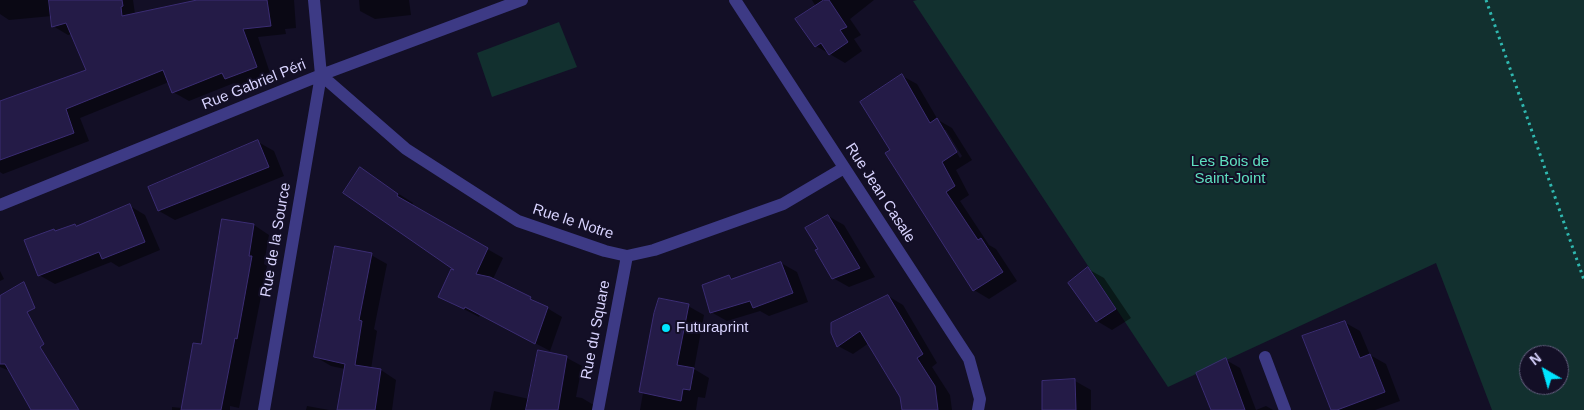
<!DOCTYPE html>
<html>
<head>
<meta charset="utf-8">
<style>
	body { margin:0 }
	#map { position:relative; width:1584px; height:410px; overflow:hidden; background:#130f26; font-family:Arial,sans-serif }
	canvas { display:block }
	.north { position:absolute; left:1519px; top:345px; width:50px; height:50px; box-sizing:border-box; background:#130f26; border:1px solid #625e7d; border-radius:50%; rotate:322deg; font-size:14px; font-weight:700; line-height:20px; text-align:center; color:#d9d4ff }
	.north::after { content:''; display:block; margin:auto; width:18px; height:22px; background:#00e5ff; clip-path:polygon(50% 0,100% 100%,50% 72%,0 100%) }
</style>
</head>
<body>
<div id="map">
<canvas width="1584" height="410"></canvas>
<div class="north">N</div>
</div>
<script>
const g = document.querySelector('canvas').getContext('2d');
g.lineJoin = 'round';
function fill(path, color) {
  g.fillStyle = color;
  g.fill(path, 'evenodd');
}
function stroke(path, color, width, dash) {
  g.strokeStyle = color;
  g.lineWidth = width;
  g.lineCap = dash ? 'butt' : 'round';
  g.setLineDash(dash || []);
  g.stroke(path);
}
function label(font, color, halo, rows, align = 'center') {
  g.font = font + ' Arial,sans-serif';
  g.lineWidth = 4;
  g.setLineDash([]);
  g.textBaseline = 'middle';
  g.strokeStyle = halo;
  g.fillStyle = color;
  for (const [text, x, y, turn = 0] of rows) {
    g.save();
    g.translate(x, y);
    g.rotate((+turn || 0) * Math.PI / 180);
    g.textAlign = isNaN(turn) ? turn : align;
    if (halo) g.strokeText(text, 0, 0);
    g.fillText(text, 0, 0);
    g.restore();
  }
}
fill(new Path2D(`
	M917,0h667v410h-92l-56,-147 -268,124 -255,-386zM1529,355h30v30h-30z
	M559,22l18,45 -85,30 -15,-44z`), '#12302f');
fill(new Path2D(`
	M0,0h133l2,14 68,-14h91l2,28 -11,1 1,5 -28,3 13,39 -30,11 -7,-4 -45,18 -16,-9 -4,-10 -89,36 9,23 -86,33 -3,-2v-69l87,-33 -15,-36 -4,1 -15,-9 -1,-10 -43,4 -9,-6z
	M359,0h50l2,15 -36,4 -15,-8z
	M812,0h62l-24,19 11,16 -7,4 8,12 -17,12 -29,-17v-39z
	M902,76l15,8 21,36 14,8 20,32 -16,10 13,25 -9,6 29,44 7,4 21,32 -28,18 -15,-9 -82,-140zM943,130h3l16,26 -2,2z
	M258,142l16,9 10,25 -109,44 -16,-9 -9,-24z
	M360,169l53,34 -1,3 91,52 -10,21 35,26 4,-6 30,18 -12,34 -70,-37 -1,3 -40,-21 21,-24z
	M130,206l15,9 15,35 -41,17 -8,-5 -56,22 -16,-9 15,-45 3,2 18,-7 3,1z
	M828,216l16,9 31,52 -26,10 -16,-9 -13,-28z
	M254,225l15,10 -5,29 3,2 -28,142 -9,-2v4h-58v-3l10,1 20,-62z
	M371,255l16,9 -13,65 3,2 -6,38 10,1 15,10 -4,30h-53l6,-41 -14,-3 -15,-9z
	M781,263l16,9 11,30 -39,14 -9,-5 -33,10 -16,-9 18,-36 5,3z
	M1088,269l16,9 27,40 -19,12 -15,-9z
	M0,271l4,8 -4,2z
	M888,296l15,9 34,58 -5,4 18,28 2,15h-49l-2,-13 -32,-54 -16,11 -15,-8z
	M688,306l16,9 -10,54 15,9 -4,20 -7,-1 -2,13h-56l3,-17 -2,-1z
	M0,316l61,94h-29l-22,-39 -10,-4z
	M1344,322l16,9 10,24 16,9 14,37 -25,9h-43z
	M539,351l28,7 15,8 -6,31 6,1 15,9 -1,3h-106l4,-19 35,8z
	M1226,360l14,8 16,42 10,-4 7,4h-61z
	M1075,381l16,9v20h-47l-1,-28z
	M307,406l22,4h-23z`), '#0007');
const building = new Path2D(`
	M49,0h73l1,6 -2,1 1,9 75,-16h70l4,26 -28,3 14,38 -32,12 -3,-6 -50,20 -9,-23 -97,39 8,24 -74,27v-59l86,-31 -20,-47 -14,4z
	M824,0h5l18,27 -7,3 8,12 -19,13 -8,-12 -6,4 -20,-28z
	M902,74l28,49 7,-5 20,34 -15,10 13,24 -9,6 32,48 3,-2 22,34 -30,19 -88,-138 5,-3 -30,-48z
	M258,140l11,27 -111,44 -10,-24z
	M360,167l38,27 -1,2 91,52 -12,26 14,3 41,20 -1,2 18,8 -13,37 -70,-37 -1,2 -26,-12 13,-28 3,1 -111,-77z
	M130,204l15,38 -43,17 -3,-7 -61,24 -14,-36 30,-11 1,2 20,-7 1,2z
	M828,215l32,53 -28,11 -17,-29 3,-1 -13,-21z
	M222,219l32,5 -5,32h3l-15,83 -2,-1 -14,72h-40l12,-67 8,1z
	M335,246l37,7 -13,67 3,1 -7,44 26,4 -6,41h-38l8,-46 -31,-7z
	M781,262l12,31 -40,15 -3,-7 -40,12 -8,-28 27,-10 2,4z
	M1088,267l28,42 -20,13 -28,-39z
	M24,282l11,26 -8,4 17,32 -4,3 39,63h-48l-26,-46h-5v-68z
	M888,295l35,59 -6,4 18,28 3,24h-36l-2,-13 -40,-66 -23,16 -6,-14v-10z
	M659,298l30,6 -12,61 17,3 -4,22 -7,-1 -2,12 -42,-9 15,-79z
	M1345,321l15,37 10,-4 15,38 -48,18h-6l-29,-74z
	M538,350l29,6 -9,54h-32z
	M1226,358l19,52h-34l-15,-37z
	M1075,379l1,31h-34v-29z`);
fill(building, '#241b47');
stroke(building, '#3b2d73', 1);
stroke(new Path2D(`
	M1486,0l98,280`), '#2fb8b0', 3, [2.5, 4]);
stroke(new Path2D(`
	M735,0l234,359 11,40 -2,11
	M321,75l85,74 112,72 87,30 22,5 27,-6 129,-46 61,-36
	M0,205l321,-130 201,-75
	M1265,357l20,53
	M264,410l57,-335 -7,-75
	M598,410l29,-154`), '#3d3a85', 12);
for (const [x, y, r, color] of [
	[666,328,5,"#00e5ff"]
]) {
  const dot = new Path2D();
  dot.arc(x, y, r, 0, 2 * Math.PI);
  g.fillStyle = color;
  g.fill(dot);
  stroke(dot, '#130f26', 2);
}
label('15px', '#d9d4ff', '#130f26', [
	["Rue Gabriel Péri",254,85,-22],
	["Rue Jean Casale",880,193,57],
	["Rue le Notre",573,222,18],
	["Rue de la Source",276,240,-80],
	["Rue du Square",596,330,-79]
]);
label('15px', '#5fe0c0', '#130f26', [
	["Les Bois de",1230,162],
	["Saint-Joint",1230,179]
]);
label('15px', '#d9d4ff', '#130f26', [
	["Futuraprint",676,328]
], 'left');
</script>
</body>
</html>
